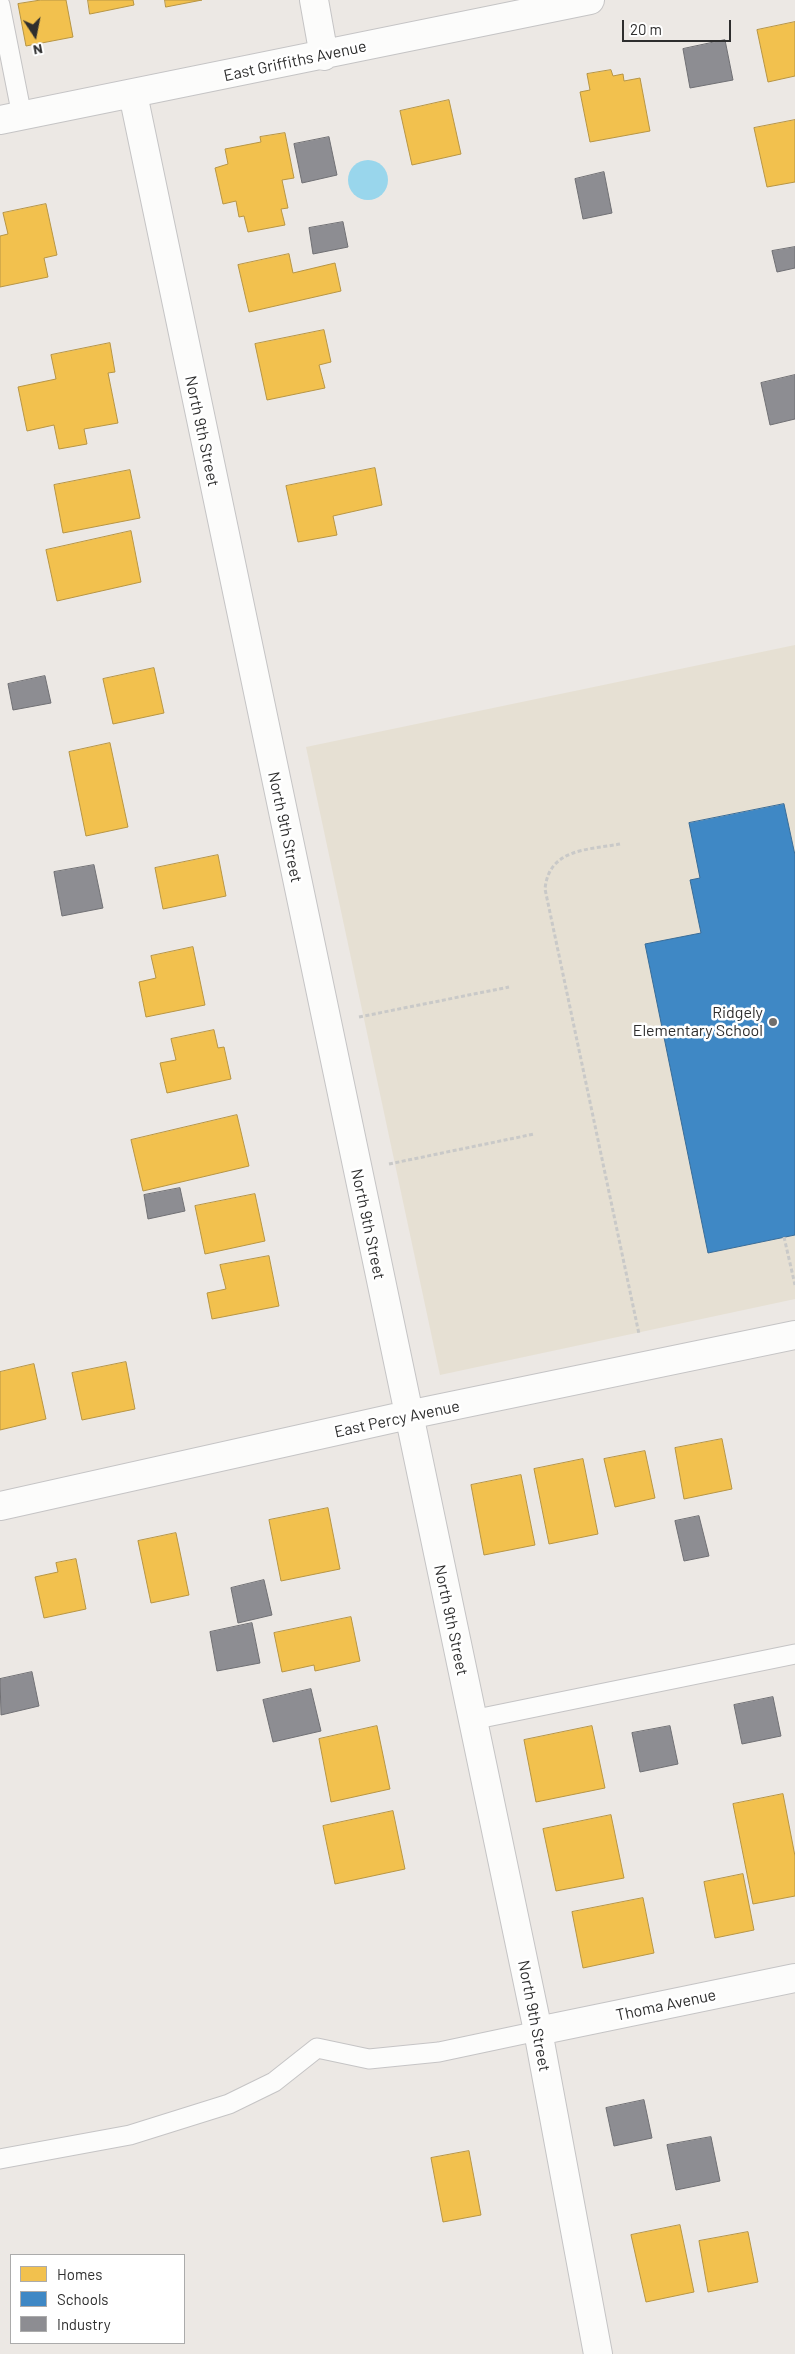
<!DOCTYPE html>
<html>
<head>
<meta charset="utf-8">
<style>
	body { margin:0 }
	#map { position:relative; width:795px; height:2354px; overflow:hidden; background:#ece8e4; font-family:Barlow,sans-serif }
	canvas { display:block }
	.legend { position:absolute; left:10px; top:2254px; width:175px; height:90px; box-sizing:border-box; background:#fff; border:1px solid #ababab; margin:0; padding:6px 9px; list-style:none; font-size:15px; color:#2e2e2e }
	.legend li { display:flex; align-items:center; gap:10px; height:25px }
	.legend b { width:25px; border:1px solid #ababab }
	.north { position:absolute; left:10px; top:10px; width:50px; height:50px; -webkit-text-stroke:4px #fff; paint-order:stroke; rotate:169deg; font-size:14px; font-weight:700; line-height:20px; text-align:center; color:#2e2e2e }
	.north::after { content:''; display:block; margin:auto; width:18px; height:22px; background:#2e2e2e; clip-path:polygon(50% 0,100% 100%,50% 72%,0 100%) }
	.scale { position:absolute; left:622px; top:20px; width:109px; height:22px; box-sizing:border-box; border:2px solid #2e2e2e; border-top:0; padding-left:6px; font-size:15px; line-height:18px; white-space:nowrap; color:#2e2e2e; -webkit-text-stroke:4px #fff; paint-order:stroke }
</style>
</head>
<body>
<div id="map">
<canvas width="795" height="2354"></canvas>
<ul class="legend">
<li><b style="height:14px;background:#f2c14e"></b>Homes</li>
<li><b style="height:14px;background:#3f88c5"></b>Schools</li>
<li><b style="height:14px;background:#8d8d92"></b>Industry</li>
</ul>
<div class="north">N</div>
<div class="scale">20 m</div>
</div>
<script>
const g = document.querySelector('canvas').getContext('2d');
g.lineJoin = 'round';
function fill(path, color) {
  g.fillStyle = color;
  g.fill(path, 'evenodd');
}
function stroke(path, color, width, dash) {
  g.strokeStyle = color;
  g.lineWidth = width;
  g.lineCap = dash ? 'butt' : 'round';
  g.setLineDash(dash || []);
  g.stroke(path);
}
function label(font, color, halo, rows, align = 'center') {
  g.font = font + ' Barlow,sans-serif';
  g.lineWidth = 5;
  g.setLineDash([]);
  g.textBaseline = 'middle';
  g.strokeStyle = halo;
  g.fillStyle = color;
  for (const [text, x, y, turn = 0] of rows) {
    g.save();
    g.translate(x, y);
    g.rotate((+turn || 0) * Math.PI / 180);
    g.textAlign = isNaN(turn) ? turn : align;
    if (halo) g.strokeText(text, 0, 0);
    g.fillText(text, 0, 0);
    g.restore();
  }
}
fill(new Path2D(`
	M795,645v654l-355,76 -134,-628z`), '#e6e0d3');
fill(new Path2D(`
	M348 180a20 20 0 1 1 40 0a20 20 0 1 1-40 0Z`), '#99d6ec');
const homes = new Path2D(`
	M41,0h25l7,37 -47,9 -8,-42z
	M88,0h45l1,5 -44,9z
	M165,0h37l-36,7z
	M795,22v54l-27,6 -11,-52z
	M611,70l2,6 10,-2 1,7 16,-3 10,53 -60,11 -10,-50 10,-2 -3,-16z
	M449,100l12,54 -49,11 -12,-54z
	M795,120v62l-28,5 -13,-59z
	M285,133l9,45 -12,2 6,28 -7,1 4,16 -37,7 -4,-16 -5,1 -3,-16 -13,3 -8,-36 13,-4 -3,-15 36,-7 -1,-5z
	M46,204l11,51 -13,3 4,19 -48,10v-51l8,-2 -5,-21z
	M289,254l4,19 42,-10 6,28 -92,21 -11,-47z
	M324,330l7,32 -12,3 6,23 -58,12 -12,-56z
	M110,343l5,29 -7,1 10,50 -34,6 3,15 -28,5 -5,-24 -27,6 -9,-44 38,-8 -5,-24z
	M375,468l7,37 -49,11 4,19 -39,7 -12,-56z
	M130,470l10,48 -77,15 -9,-48z
	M131,531l10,51 -84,19 -11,-51z
	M154,668l10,45 -51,11 -10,-45z
	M110,743l18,84 -42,9 -17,-84z
	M218,855l8,41 -63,13 -8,-41z
	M193,947l12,58 -59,12 -7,-35 17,-4 -5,-22z
	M214,1030l4,18 6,-1 7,32 -64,14 -7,-30 16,-3 -5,-21z
	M237,1115l12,51 -106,25 -12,-51z
	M255,1194l10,47 -60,13 -10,-48z
	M269,1256l10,50 -67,13 -5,-26 19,-4 -6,-24z
	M126,1362l9,47 -53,11 -10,-47z
	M34,1364l12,55 -46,11v-58z
	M722,1439l10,50 -48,10 -9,-51z
	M645,1451l10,47 -40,9 -11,-48z
	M583,1459l15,75 -49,10 -15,-75z
	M521,1475l14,70 -51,10 -13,-70z
	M328,1508l12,61 -59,12 -12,-61z
	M176,1533l13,62 -38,8 -13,-62z
	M76,1559l10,50 -42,9 -9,-41 23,-5 -2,-9z
	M351,1617l9,44 -45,10 -1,-6 -32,7 -8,-39z
	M377,1726l13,63 -59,13 -12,-63z
	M592,1726l13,62 -69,14 -12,-62z
	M783,1794l12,62v40l-42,8 -20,-100z
	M393,1811l12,58 -70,15 -12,-58z
	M611,1815l13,63 -68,13 -13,-62z
	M743,1874l11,56 -39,8 -11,-56z
	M643,1898l11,55 -71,15 -11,-56z
	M469,2151l12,64 -38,7 -12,-64z
	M680,2225l14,67 -48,10 -15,-67z
	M748,2232l10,50 -50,10 -9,-51z`);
fill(homes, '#f2c14e');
stroke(homes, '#b79544', 1);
const schools = new Path2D(`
	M784,804l11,51v380l-87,18 -63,-309 56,-11 -11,-53 10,-2 -11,-55z`);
fill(schools, '#3f88c5');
stroke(schools, '#3a6d98', 1);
const industry = new Path2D(`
	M725,40l8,40 -43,8 -7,-39z
	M329,137l8,38 -35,8 -8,-39z
	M604,172l8,41 -29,6 -8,-40z
	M343,222l5,25 -35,7 -4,-26z
	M795,247v21l-18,4 -5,-21z
	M795,375v44l-25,6 -9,-42z
	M45,676l6,27 -38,7 -5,-26z
	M94,865l9,43 -41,8 -8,-44z
	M180,1188l5,23 -37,8 -4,-24z
	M699,1516l10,40 -25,5 -9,-40z
	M264,1580l8,35 -34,8 -7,-35z
	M252,1623l8,40 -43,8 -7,-39z
	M32,1672l7,34 -38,9 -1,-36z
	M311,1689l10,42 -48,11 -10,-42z
	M773,1697l8,39 -39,8 -8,-39z
	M670,1726l8,38 -38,8 -8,-39z
	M644,2100l8,38 -38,8 -8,-38z
	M711,2137l9,44 -44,9 -9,-45z`);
fill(industry, '#8d8d92');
stroke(industry, '#707074', 1);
const service = new Path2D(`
	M0,5l22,111
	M472,1720l323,-66
	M0,2159l130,-24 99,-31 45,-22 43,-34 52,11 70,-7 99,-21`);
const minor = new Path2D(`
	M314,0l10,56
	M133,94l405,1937 60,323
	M0,120l590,-120
	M0,1506l408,-91 387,-80
	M538,2031l257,-53`);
stroke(service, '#c5c4c5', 21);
stroke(minor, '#c5c4c5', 30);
stroke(new Path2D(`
	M620,844c-32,6 -71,4 -75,45l94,445
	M359,1017l150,-30
	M389,1164l145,-30
	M784,1237l11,48`), '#c9c9c8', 3, [4, 2.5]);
stroke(service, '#fcfcfb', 19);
stroke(minor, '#fcfcfb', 28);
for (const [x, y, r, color] of [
	[773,1022,5,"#706f6e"]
]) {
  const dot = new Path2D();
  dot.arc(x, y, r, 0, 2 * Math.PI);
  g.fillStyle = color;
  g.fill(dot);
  stroke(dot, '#fff', 2);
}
label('16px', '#2e2e2e', '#fff', [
	["East Griffiths Avenue",295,61,-12],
	["North 9th Street",202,431,78],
	["North 9th Street",285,827,78],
	["North 9th Street",368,1224,78],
	["East Percy Avenue",397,1419,-12],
	["North 9th Street",451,1620,78],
	["Thoma Avenue",666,2005,-12],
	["North 9th Street",534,2016,79]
]);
label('16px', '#2e2e2e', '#fff', [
	["Ridgely",763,1013],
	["Elementary School",763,1031]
], 'right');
</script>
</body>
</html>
